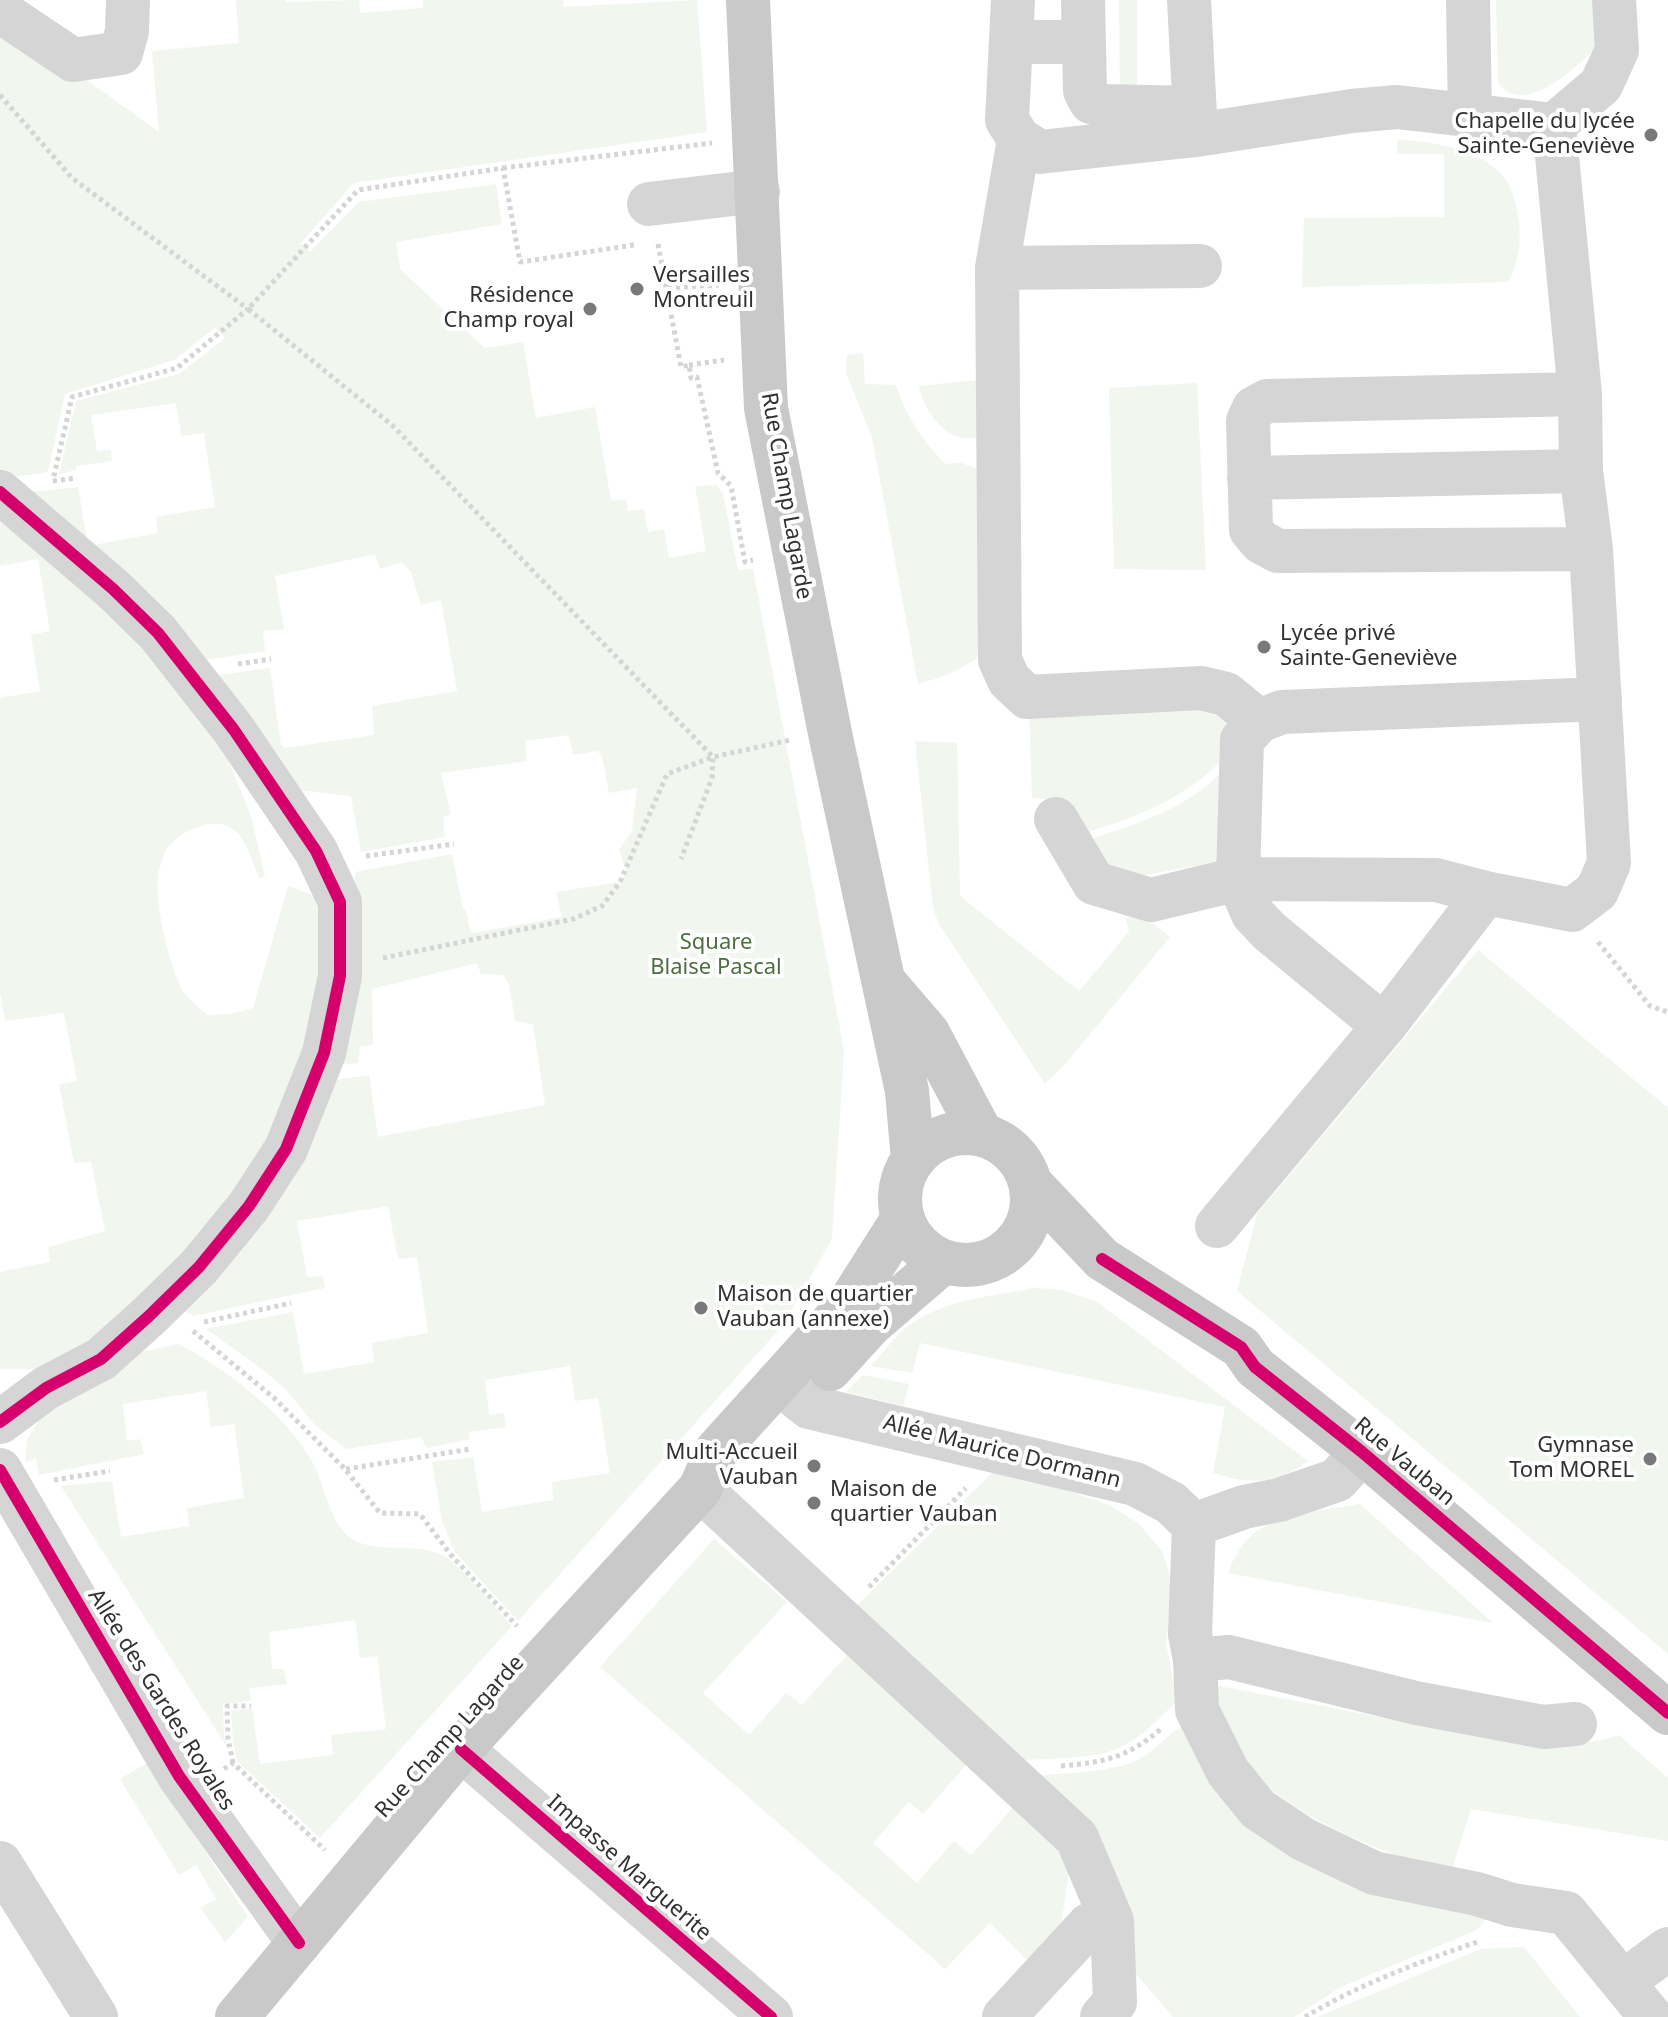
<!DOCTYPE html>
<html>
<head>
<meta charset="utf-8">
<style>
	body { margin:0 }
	canvas { display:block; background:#fff }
</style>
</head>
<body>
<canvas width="1668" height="2017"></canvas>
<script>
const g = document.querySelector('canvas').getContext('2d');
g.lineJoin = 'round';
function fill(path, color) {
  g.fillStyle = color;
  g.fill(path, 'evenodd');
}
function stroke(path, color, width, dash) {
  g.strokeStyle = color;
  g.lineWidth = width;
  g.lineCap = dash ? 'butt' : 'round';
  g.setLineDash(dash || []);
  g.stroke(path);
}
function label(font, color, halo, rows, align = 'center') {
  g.font = font + ' "Noto Sans",sans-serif';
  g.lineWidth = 8;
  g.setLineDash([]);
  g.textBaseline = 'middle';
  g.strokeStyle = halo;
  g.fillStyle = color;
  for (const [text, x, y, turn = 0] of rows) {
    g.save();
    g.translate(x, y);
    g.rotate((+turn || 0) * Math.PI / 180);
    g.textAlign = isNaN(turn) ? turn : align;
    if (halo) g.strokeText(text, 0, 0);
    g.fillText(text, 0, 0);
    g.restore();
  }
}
fill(new Path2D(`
	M236,0h49l1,2 73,-2 1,13 63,-5v-8h140l1,7 133,-7 10,132 -353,51 -54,61 10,8 49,-50 137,-18 6,40 -106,18 4,27 85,79 38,-6 13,76 59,-11 16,94 15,-2 2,12 16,-2 4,23 16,-3 5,29 37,-7 -11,-65 22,-1 6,8 15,77 15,-1 91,481 -12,189 -49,86 -265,296 -63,-69 -13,-31 -10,-59 41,-5 9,55 71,-12 -1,-18 58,-9 -12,-75 -23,3 -5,-35 -85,14 4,35 15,-2 2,14 -37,5 1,7 -43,9 -6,-11 -75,12 -31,-24 -29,-35 -20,-18 -60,-43 87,-17 11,62 70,-12 -2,-19 56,-10 -11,-76 -19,2 -10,-53 -91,15 10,56 16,-1 2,12 -132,28 -14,-9 149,-226 41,-6 9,62 167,-32 -12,-81 -18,-3 -6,-37 -6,-9 -22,-1 -4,-11 -105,26 1,56 -13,1 -2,17 -28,2 23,-101 2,-92 97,-18 11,55 3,1 4,20 3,3 89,-16 -6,-25 64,-10 7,-9 -8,-23 13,-19 5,-43 -28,5 -7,-37 -5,-5 -24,4 -4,-20 -44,6 2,20 -86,12 10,42 -8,1 2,21 -84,15 -10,-56 -53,-6 -85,-114 57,-8 11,77 4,3 89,-13 -2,-29 85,-15 -16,-91 -20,5 -10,-33 -9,-10 -22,7 -5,-15 -100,22 9,53 -21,2 2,20 -67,10 -179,-168 59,-6 10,59 70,-13 -2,-16 59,-10 -11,-74 -23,3 -5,-33 -85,12 6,36 14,-1 1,11 -36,5v4l-17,4 17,-73 103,-27 46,-36 -10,-10 -41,32 -109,34 -17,78 -48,7v-462l159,115 -7,-81 87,-8z
	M1119,0h18v95l-17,1z
	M1496,0h99l1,47c-19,21 -75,72 -98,35z
	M1397,140c35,1 87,9 109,40 8,12 11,28 13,42 2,22 0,40 -11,60l-206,5 2,-69 140,-1v-63h-47z
	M863,353l2,31 31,1c9,29 28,59 50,79l16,-1 19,8 9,176c-25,22 -41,28 -72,37l-46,-247 -26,-64 1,-18z
	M980,380l1,57c-5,0 -13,2 -19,1 -23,-6 -39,-31 -43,-52z
	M1197,383l9,187 -92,-1 -5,-181z
	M0,508l120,106 101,128 30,74 14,61 -6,1c-6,-15 -12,-38 -25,-48 -19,-15 -52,0 -66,17 -4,5 -7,17 -9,23 -7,25 11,103 26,124 6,8 15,15 23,21l23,-1 22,-6 35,-122 31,11 13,14 -15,115 -74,171 -157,151 -51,21h-35v-97l50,-10 -2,-15 57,-16 -14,-69 -17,1 -15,-79 18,-3 -13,-68 -59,8 -5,-28v-295l40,-7 -9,-56 19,-4 -12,-72 -38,7z
	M1226,708v47c-36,43 -95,64 -147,80l-10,-34 -37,-3 -3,-89z
	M915,741l42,2 3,153 119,95 50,-59 -3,-12 5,-6 7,-2 32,25 -103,125 -22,22 -106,-160 -6,-15z
	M1226,767l1,93 -103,19 -42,-37c51,-17 108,-33 144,-75z
	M1478,950l190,158v546l-431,-363 20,-77z
	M1036,1288l27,2 34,12 211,159c-33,25 -58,23 -95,12l12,-66 -305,-64 -8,30 -41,-7c10,-11 19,-23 29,-33 37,-34 89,-36 136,-45z
	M178,1344c48,24 111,73 136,121 10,21 15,50 30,67 23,26 71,8 100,24 16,9 53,54 68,70l-192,212 -83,-77 -4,-21 -2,-30 21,-1 8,55 73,-9 -2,-20 55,-6 -9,-73 -17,2 -5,-38 -86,12 3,37h12l3,15 -38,4 2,13 -28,3 1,34 5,12 -168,-264 51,-5 9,56 68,-11 -2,-18 57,-10 -10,-74 -23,3 -5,-36 -83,13 4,37 13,-2 4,15 -105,21 -3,-16 -11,3 2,-22 22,-36 92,-52z
	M863,1375l46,9 -5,22 -58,-14z
	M994,1471l57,14 58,20 29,18 24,28 11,33 -7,59 11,58c-17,17 -36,37 -58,47 -26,12 -81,11 -111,12l-161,-145z
	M1360,1504l133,119 -265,-50c23,-63 74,-58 132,-69z
	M714,1539l73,63 -84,91 46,42 37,-42 16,12 45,-50 121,108 -45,51 -14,-12 -36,41 44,40 37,-42 17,14 44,-50 50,33 5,28 -9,59 -33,36 -38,-38 -45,46 -345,-302z
	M1214,1685c61,12 121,23 181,35 72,14 153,38 224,15l49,43v63l-197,-32 -20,63c-76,-20 -189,-65 -229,-138 -6,-13 -6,-34 -8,-49z
	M1188,1724l32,61 272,126 -15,19 -136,57 -47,30h-121l-38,-44 -109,-197c31,-2 91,-3 117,-19 17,-11 23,-23 45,-33z
	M147,1763l101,154 -23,25 -25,-34 16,-9 -20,-34 -17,10 -59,-96z
	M1524,1947l56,70h-263l164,-68z`), '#f1f6ee');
stroke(new Path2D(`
	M0,95l72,83 176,131 -71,59 -105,29 -19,83
	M503,168l209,-25
	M658,244l23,123 8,-2 2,13 6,-1 21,96 13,13 14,76 8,-2
	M634,245l-114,17 -17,-94 -145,22 -110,119 144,116 321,332 77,-17
	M668,288l51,-3
	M689,365l35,-5
	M53,481l24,-3
	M238,664l33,-5
	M366,856l88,-12
	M1598,942l52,64 18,6
	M383,958l190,-39 29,-13 18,-24 47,-108 46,-17 -1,21 -31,81
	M204,1322l87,-19
	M193,1331l81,67 71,71 35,44 40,1 31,41 66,71
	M346,1469l125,-20
	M54,1480l56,-9
	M869,1587l97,-99
	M233,1763l-5,-24 -1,-33h24
	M1061,1766c45,-4 65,-8 100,-37
	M224,1769l9,-6 92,87
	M1305,2017c55,-33 114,-55 175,-76`), '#d5d5d5', 5, [4, 4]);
stroke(new Path2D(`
	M1013,0l-6,120 12,19 21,13 156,-17 156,-24 45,-4 157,18 26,269 1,77 10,78 18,314 -12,28 -25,19 -86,-17 -50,-13 -198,-1 -87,21 -57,-17 -38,-64
	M1083,0l2,91 6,11 13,4 90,2
	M1189,0l7,135
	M1468,0l2,116
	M0,11l73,49 48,-7 6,-22 1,-31
	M1011,42h73
	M1554,125l47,-40 16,-35 -3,-50
	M1019,139l-22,129 3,392 9,20 18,17 174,-9 25,6 33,27
	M649,204l109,-13
	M997,268l203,-2
	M1580,394l-313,7 -13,7 -6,13 3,109 10,12 17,9 313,-2
	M1249,478l332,-7
	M0,492l113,97 45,44 76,97 82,121 24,51v74l-16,77 -38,96 -37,57 -50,61 -50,49 -48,43 -55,29 -46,34
	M1384,1026l-115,-95 -16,-17 -15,-35 4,-139 17,-19 23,-9 318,-13
	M1217,1226l167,-200 102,-133
	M778,1382l31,25 326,77 36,19 23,22 -4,109 5,26 2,50 31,62 30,37 45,30 71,34 103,21 35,11 54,8 85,104
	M0,1470l179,306 120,167
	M700,1489l377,349 35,83 3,81 -13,15
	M1194,1525l50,-18 35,-7 58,-20 25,-28
	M1195,1660l34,-3 187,46 128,24 31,-3
	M461,1749l310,268
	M0,1863l96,154
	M1623,1982l45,-33
	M1004,2017l85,-92 23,-4`), '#d5d5d5', 44);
stroke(new Path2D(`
	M748,0l18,408 65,330 76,353 6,69
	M886,984l42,49 53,100
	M900 1199a66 66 0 1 1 132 0a66 66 0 1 1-132 0Z
	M1033,1186l69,73 139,88 14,20 107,85 306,261
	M830,1369l41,-45 72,-62
	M237,2017l224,-268 239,-260 17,-39 131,-145 54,-85`), '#c9c9c9', 44);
stroke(new Path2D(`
	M0,492l113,97 45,44 76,97 82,121 24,51v74l-16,77 -38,96 -37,57 -50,61 -50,49 -48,43 -55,29 -46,34
	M1102,1259l139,88 14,20 107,85 306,261
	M0,1470l179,306 120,167
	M461,1749l310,268`), '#d6006c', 12);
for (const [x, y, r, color] of [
	[1651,135,8,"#797979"],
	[637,289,8,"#797979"],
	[590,309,8,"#797979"],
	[1264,647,8,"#797979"],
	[701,1308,8,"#797979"],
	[1650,1459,8,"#797979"],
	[814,1466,8,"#797979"],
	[814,1503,8,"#797979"]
]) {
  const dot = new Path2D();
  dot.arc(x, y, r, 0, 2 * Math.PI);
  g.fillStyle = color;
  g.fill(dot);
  stroke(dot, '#fff', 3);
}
label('22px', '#313131', '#fff', [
	["Chapelle du lycée",1635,122],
	["Sainte-Geneviève",1635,147],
	["Versailles",653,276,"left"],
	["Montreuil",653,301,"left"],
	["Résidence",574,296],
	["Champ royal",574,321],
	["Lycée privé",1280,634,"left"],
	["Sainte-Geneviève",1280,659,"left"],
	["Maison de quartier",717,1295,"left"],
	["Vauban (annexe)",717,1320,"left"],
	["Gymnase",1634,1446],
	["Tom MOREL",1634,1471],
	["Multi-Accueil",798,1453],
	["Vauban",798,1478],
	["Maison de",830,1490,"left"],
	["quartier Vauban",830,1515,"left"]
], 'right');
label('22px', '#313131', '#fff', [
	["Rue Champ Lagarde",786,496,80],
	["Allée Maurice Dormann",1002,1452,14],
	["Rue Vauban",1404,1462,40],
	["Allée des Gardes Royales",161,1700,58],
	["Rue Champ Lagarde",450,1737,-48],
	["Impasse Marguerite",629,1868,41]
]);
label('22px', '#4b6f3d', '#fff', [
	["Square",716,943],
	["Blaise Pascal",716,968]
]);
</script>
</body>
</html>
